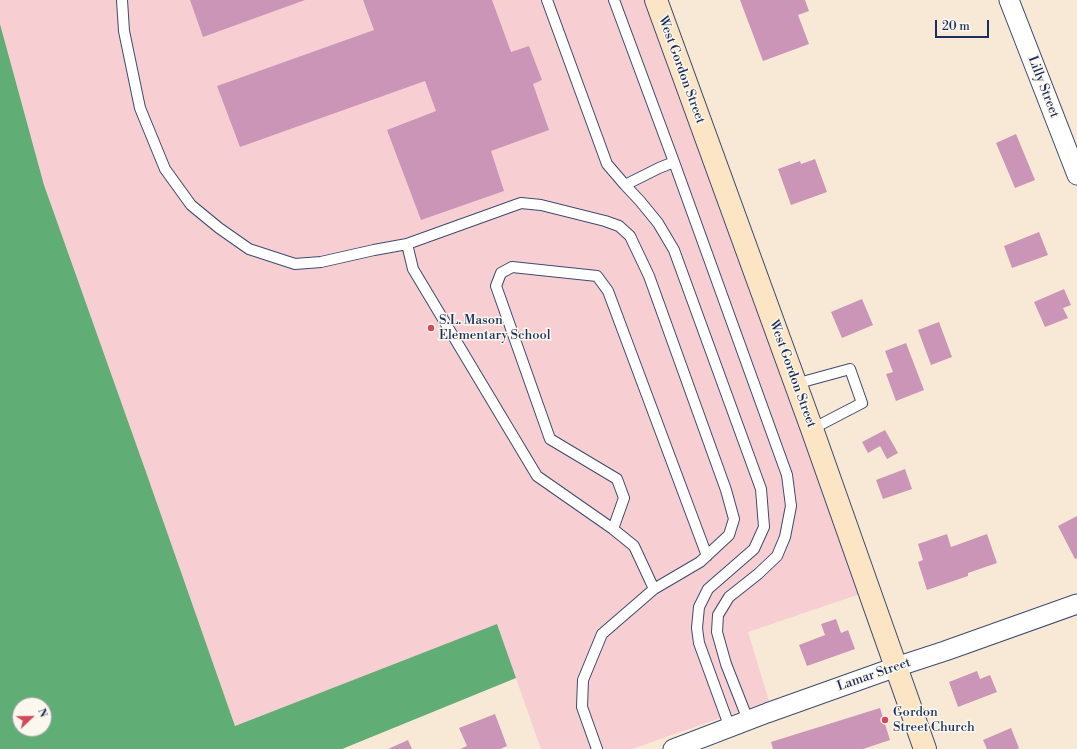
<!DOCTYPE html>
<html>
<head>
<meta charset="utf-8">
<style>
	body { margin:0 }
	#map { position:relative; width:1077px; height:749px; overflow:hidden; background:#f7e9d5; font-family:"Libre Bodoni",serif }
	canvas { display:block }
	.north { position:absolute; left:12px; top:697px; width:40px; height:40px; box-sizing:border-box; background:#fbf7ec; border:1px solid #a1a7b3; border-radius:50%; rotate:68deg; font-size:11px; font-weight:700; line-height:16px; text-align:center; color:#1b2f5e }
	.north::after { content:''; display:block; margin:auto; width:14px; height:18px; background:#d1495b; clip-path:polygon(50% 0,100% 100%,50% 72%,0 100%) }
	.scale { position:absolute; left:935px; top:20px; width:54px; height:18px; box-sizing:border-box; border:2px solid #1b2f5e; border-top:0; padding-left:5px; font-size:12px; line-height:14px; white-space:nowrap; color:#1b2f5e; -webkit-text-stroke:3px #fbf7ec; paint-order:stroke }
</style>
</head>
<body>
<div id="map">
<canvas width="1077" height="749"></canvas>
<div class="north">N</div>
<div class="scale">20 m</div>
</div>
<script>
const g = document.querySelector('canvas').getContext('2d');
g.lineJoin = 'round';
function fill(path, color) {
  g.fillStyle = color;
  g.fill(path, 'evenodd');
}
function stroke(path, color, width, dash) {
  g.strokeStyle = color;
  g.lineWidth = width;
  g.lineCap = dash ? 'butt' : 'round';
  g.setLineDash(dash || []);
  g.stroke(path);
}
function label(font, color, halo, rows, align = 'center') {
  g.font = font + ' "Libre Bodoni",serif';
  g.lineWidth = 3;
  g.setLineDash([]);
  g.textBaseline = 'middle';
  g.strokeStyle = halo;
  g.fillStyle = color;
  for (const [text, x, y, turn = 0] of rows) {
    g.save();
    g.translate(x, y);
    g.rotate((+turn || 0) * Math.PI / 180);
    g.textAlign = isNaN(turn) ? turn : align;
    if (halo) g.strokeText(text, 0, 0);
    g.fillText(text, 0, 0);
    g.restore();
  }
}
fill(new Path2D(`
	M0,0h648l215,593 -115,39 21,69 -137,48h-91l-44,-124 -262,101 -89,-254 -102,-287 -44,-161z`), '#f7cfd2');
fill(new Path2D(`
	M0,24l44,161 102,287 89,254 262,-102 19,54 -174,71h-342zM20,705h24v24h-24z`), '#61ad76');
fill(new Path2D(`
	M190,0h115l-102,37z
	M363,0h129l19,52 18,-6 13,34 -9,4 16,46 -58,21 13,40 -83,29 -34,-90 49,-19 -11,-30 -185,66 -23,-61 157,-56z
	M740,0h65l4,11 -11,4 11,29 -46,17z
	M1016,134l19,46 -20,8 -19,-45z
	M815,159l12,33 -36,13 -13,-36 22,-8 1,3z
	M1039,232l9,23 -36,13 -8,-22z
	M1064,289l7,16 -8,3 5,10 -23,9 -11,-25z
	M862,299l11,26 -31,13 -11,-26z
	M939,322l13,35 -21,8 -13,-35z
	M906,343l18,47 -28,11 -10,-27 7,-2 -8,-21z
	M885,430l13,23 -11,6 -7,-13 -12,7 -6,-11z
	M905,469l7,20 -29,10 -7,-19z
	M1077,516v42l-2,1 -17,-33z
	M947,534l4,13 36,-13 10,29 -29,10v3l-41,14 -9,-28 5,-2 -5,-16z
	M836,619l5,14 7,-3 7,19 -48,17 -8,-21 26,-10 -4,-11z
	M977,671l3,8 10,-4 7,17 -39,15 -9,-25z
	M880,708l10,32 -27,9h-90l-2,-7z
	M495,714l12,32 -7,3h-40l7,-3 -8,-18z
	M1011,728l8,20 -2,1h-30l-4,-9z
	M408,740l4,9h-24z`), '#cb95b8');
const lane = new Path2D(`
	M122,0l2,31 16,77 25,61 26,36 28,23 30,21 46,15 26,-2 53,-12 33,-6
	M547,0l60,164 18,21 15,16 18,22 16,27 87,239 3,38 -10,22 -46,40 -9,18 -2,21 2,15 31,85
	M614,0l60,162 113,313 4,31 -6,31 -8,19 -19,18 -29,23 -11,18 -1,17 9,32 22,56
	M625,185l34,-17 15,-6
	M795,384l55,-15 12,34 -50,26
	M613,529l11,-31 -7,-19 -67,-40 -54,-153 5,-13 11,-6 85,9 11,15 99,265
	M597,749l-15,-42 1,-27 19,-46 52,-45 46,-27 29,-27 5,-16 -8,-29 -77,-214 -19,-40 -11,-10 -14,-5 -64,-16 -20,-2 -114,41 6,25 124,207 76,53 21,17 20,43`);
const street = new Path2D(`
	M1009,0l68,175
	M673,749l94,-36 129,-46 49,-16 132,-47`);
const secondary = new Path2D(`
	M656,0l156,429 113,320`);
stroke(lane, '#3c4b70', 12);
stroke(street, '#3c4b70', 21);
stroke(secondary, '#3c4b70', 24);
stroke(lane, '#fff', 10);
stroke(street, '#fff', 19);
stroke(secondary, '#fce5c4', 22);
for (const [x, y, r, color] of [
	[431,328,4,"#d1495b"],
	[885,720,4,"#d1495b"]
]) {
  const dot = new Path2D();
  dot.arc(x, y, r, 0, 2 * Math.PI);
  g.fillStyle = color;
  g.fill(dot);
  stroke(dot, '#fbf7ec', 1.5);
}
label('13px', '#1b2f5e', '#fbf7ec', [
	["West Gordon Street",681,70,70],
	["Lilly Street",1043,87,69],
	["West Gordon Street",792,374,70],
	["Lamar Street",874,675,-19]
]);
label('13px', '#1b2f5e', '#fbf7ec', [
	["S.L. Mason",439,321],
	["Elementary School",439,336],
	["Gordon",893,713],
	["Street Church",893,728]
], 'left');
</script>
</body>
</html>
